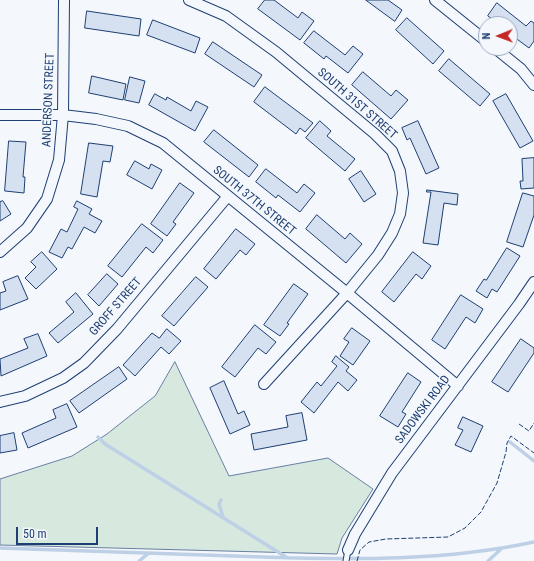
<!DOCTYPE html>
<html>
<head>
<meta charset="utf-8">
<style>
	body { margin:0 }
	#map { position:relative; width:534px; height:561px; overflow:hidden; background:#f4f7fb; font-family:"Roboto Condensed",sans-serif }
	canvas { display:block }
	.north { position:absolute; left:478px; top:16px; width:40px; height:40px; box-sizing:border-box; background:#f4f7fb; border:1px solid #9eadc5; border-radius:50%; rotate:269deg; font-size:11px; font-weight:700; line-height:16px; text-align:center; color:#1d3f73 }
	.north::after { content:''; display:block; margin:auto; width:14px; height:18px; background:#c62828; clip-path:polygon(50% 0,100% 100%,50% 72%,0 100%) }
	.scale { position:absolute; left:16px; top:527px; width:82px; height:18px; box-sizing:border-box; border:2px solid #1d3f73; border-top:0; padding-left:5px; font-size:12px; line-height:14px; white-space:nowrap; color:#1d3f73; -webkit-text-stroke:3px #f4f7fb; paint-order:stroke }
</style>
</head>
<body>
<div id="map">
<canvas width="534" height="561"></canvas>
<div class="north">N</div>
<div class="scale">50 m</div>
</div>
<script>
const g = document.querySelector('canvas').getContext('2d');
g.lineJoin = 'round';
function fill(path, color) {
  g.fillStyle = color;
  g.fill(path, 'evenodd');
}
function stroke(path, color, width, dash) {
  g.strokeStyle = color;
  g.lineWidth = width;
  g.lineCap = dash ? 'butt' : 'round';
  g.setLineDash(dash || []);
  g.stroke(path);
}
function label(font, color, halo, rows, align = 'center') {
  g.font = font + ' "Roboto Condensed",sans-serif';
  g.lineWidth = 3;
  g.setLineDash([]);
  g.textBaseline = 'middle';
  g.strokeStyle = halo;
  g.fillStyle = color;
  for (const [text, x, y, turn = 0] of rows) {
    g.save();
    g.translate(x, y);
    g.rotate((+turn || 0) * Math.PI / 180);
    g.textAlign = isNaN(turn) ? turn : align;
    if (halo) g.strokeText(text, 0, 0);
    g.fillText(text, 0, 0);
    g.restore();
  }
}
const green = new Path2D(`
	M175,362l54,114 99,-18 45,31 -31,49 -5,16 -337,-9v-66l72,-23 35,-22 48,-38z`);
fill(green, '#d7e8df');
stroke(green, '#687fa3', 1);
stroke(new Path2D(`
	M98,437l7,7 181,113
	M510,442l24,19
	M221,500l-2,4 4,13
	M0,548c88,3 175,6 263,9 91,3 183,4 271,-15
	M139,561l10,-8
	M488,561l12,-11`), '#bed0e5', 3.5);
const building = new Path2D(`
	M265,0h9l24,18 4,-6 12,9 -14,19 -42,-31z
	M366,0h22l14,10 -7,11z
	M497,3l29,23 5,-5 3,2v18l-5,7 -19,-14v-10h-12l-10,-8z
	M87,11l54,8 -2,17 -54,-8z
	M407,18l37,33 -11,13 -37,-34z
	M153,20l47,18 -5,15 -48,-18z
	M314,31l31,24 8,-9 10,8 -15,19 -22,-17 -2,3 -20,-16z
	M213,42l49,33 -8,12 -49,-33z
	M449,59l41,35 -10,12 -41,-35z
	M363,72l28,24 5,-6 12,10 -17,19 -39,-34z
	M92,76l34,8 -3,16 -34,-7z
	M130,77l15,4 -6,22 -14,-3z
	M265,87l48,36 -8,9 -5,-4 -4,6 -42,-32z
	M155,94l11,6 1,-3 24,14 5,-10 12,6 -13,24 -46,-26z
	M506,94l27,47 -13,7 -27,-47z
	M320,121l11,10 -4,5 28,23 -10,12 -39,-33z
	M418,121l21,47 -13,6 -16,-36 -3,2 -5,-12z
	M214,130l44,35 -9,12 -45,-35z
	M9,141l17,1 -3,35h2l-1,16 -19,-2z
	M89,143l24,3 -3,16 -7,-1 -6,36 -16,-3z
	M534,158v30l-13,1 -1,-8h3l-1,-22z
	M135,161l14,8 2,-5 11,6 -10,19 -25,-14z
	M266,169l31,24 7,-9 11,9 -15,19 -22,-17 -2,3 -20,-16z
	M361,171l15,23 -12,8 -15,-23z
	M180,183l14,10 -21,29 3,2 -9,12 -16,-12z
	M427,190l31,4 -1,11 -13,-2 -6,42 -15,-2 8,-51h-4z
	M523,193l11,3v19l-11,32 -16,-5z
	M3,201l8,13 -11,7v-19z
	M77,201l15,8 -3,5 13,7 -7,12 -11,-6 -12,22 -4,-2 -6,11 -13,-6 12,-23 6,3 11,-23 -4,-2z
	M317,215l28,24 5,-6 12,11 -16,19 -40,-34z
	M142,224l21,16 -10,13 -7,-6 -24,30 -14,-11z
	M236,229l19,15 -9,11 -6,-5 -24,29 -12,-10z
	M507,248l13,8 -23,36 -5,-3 -5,9 -11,-7 8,-12 2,1z
	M42,252l15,17 -21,20 -11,-11 11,-11 -5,-5z
	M413,252l18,14 -9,13 -6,-5 -22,28 -12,-10z
	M107,274l11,10 -19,22 -11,-11z
	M18,276l10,23 -28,11v-17l6,-2 -3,-9z
	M196,277l12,10 -34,39 -12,-10z
	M294,284l14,10 -21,29 2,1 -9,12 -16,-11z
	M76,293l17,21 -35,29 -9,-10 25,-21 -8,-10z
	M461,295l22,14 -8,14 -9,-6 -21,32 -13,-9z
	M255,325l21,17 -10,12 -8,-6 -23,29 -13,-10z
	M352,328l18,13 -17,24 -13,-9 9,-14 -5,-3z
	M167,329l14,12 -12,13 -8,-7 -26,29 -12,-11 29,-32 7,5z
	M38,334l9,22 -46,20 -1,-17 28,-11 -4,-9z
	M521,339l13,9v5l-26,39 -16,-10z
	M336,356l13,11 -3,4 11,9 -9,11 -10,-9 -24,31 -13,-11 16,-20 4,4 16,-20 -5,-4z
	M119,367l8,12 -48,34 -9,-12z
	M408,373l13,9 -19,30 4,2 -8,13 -18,-11z
	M224,381l14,33 6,-3 6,14 -20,9 -20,-46z
	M67,404l10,23 -49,21 -6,-15 34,-15 -3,-8z
	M302,413l5,27 -53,10 -3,-16 37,-7 -2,-11z
	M463,417l20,9 -12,26 -16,-7 8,-15 -5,-2z
	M14,433l3,17 -17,3v-17z`);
fill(building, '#d5e0f0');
stroke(building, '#1d3f73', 1);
const lane = new Path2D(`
	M346,561l2,-11`);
const street = new Path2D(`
	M189,0l37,16 50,36 99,82 17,17 8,20 3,22 -3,21 -8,19 -14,22 -31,38 -83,91
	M435,0l51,41
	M495,48l26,21 13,16
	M0,115h63l33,4 32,7 35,17 184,150 111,93
	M0,252l27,-24 20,-29 12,-39 4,-45 1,-115
	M0,402l25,-6 38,-18 21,-15 33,-34 111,-133
	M348,550l7,-16 37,-61 127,-169 15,-22`);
stroke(lane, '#1d3f73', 7);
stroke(street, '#1d3f73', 12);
stroke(lane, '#f4f7fb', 5);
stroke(street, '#f4f7fb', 10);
stroke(new Path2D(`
	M519,424l10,7 5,-8
	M357,561l3,-11 9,-8 17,-3 62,-2 17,-9 16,-16 16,-29 9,-31 1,-9 4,-7 23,17`), '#1d3f73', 1, [5, 2]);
label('12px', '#1d3f73', '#f4f7fb', [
	["ANDERSON STREET",49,100,-88],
	["SOUTH 31ST STREET",357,104,41],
	["SOUTH 37TH STREET",254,201,39],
	["GROFF STREET",116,307,-49],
	["SADOWSKI ROAD",423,410,-53]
]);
</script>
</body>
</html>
